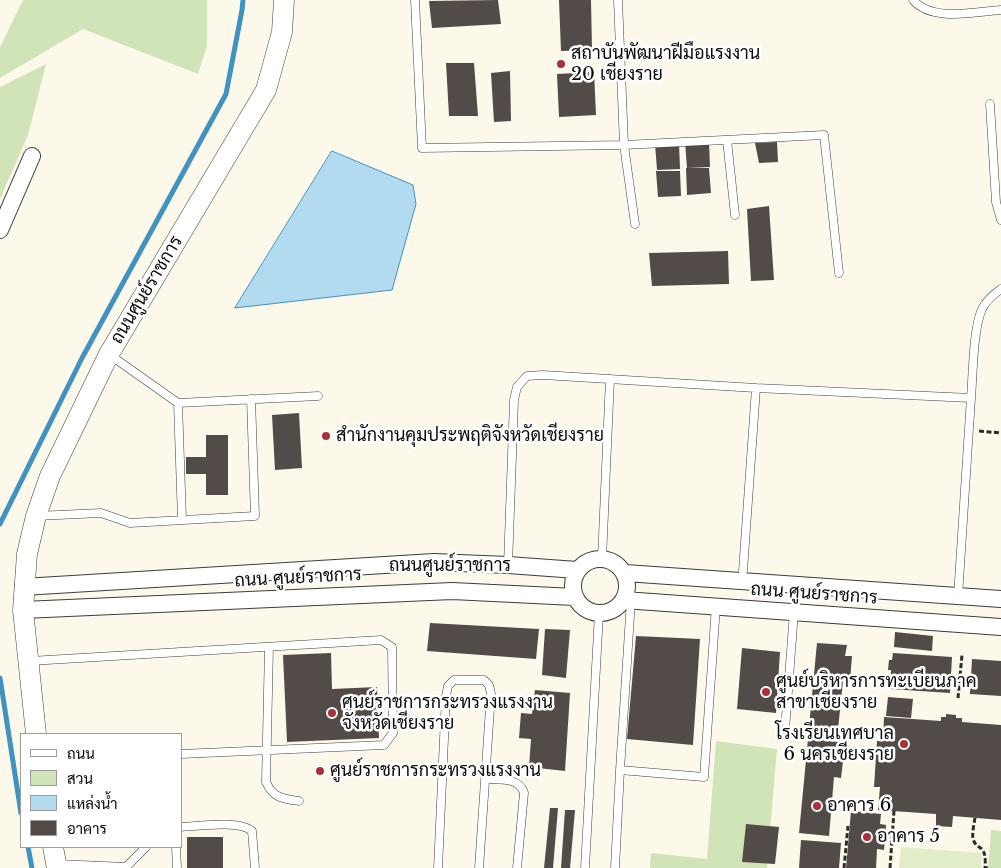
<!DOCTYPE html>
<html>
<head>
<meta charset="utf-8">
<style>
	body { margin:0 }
	#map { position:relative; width:1001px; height:868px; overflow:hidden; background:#fdf9ea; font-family:"Libre Baskerville",Sarabun,serif }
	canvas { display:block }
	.legend { position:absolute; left:20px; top:733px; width:162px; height:115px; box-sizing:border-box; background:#fff; border:1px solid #9d9d9d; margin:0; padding:6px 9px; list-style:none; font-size:15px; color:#0a0a0a }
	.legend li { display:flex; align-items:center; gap:10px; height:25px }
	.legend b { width:25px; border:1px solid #9d9d9d }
</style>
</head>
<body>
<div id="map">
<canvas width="1001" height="868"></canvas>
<ul class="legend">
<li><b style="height:6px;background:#fff"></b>ถนน</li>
<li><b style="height:14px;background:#d0e4b7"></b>สวน</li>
<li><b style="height:14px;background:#b3dbf0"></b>แหล่งน้ำ</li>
<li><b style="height:14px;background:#524b48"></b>อาคาร</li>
</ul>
</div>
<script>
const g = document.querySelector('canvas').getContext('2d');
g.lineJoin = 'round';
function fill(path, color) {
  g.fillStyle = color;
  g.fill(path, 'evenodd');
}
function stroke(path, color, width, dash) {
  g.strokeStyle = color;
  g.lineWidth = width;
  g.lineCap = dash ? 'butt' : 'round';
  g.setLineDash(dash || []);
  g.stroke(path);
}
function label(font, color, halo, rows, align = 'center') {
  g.font = font + ' "Libre Baskerville",Sarabun,serif';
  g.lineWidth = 5;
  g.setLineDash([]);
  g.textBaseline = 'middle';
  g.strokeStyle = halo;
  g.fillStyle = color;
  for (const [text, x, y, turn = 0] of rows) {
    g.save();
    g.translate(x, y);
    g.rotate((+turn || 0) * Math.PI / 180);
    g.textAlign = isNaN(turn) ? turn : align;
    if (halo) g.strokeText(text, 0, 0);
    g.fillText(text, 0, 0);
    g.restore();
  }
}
fill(new Path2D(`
	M23,0h184v45l-9,29 -115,-45 -83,49v-31z
	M46,64l-18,71 -28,64v-112z
	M716,741l61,8 -10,119h-117l1,-15 56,6z
	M991,830l10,1v37h-13z`), '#d0e4b7');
fill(new Path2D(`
	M901,847l81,6 -1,15h-82z`), '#e1ecc8');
const water = new Path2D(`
	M332,151l81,34 3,19 -24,86 -157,18z`);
fill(water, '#b3dbf0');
stroke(water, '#4092c1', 1);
stroke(new Path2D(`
	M0,524l82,-166 144,-264 16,-84 1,-10
	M0,678l21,135
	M28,847l4,21`), '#4092c1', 5);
fill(new Path2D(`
	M498,0l3,24 -69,4 -3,-27z
	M559,0h32l1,50 -31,1z
	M446,63h28l4,53h-29z
	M510,71l1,50 -17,1 -3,-49z
	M594,72l2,43 -37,2 -2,-43z
	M709,141l1,26 -23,1 -2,-26z
	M777,142l1,20 -19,1 -4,-20z
	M679,143l1,26 -23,1 -2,-26z
	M686,168h23l2,25 -24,2z
	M656,171h24l1,25 -23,1z
	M769,206l5,74 -23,1 -4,-72z
	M728,251l1,33 -77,2 -3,-33z
	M299,413l3,55 -27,2 -3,-55z
	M206,435h22v60h-22v-21h-20v-17h20z
	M430,623l109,6 -3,30 -109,-8z
	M545,629l25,1 -4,48 -24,-3z
	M895,632l38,4 -1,15 -38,-4z
	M636,636l64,3 -7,106 -66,-6z
	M817,643l30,2 -2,11h7l-2,25h-7l-6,58 -29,-2z
	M742,648l38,4 -4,61 -39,-4z
	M331,653l1,36 45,-2 2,51 -92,4 -4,-87z
	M893,653l59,4 -2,36 -60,-4 1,-19h-3l1,-10h3z
	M972,659l29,2v35l-31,-2z
	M535,690l35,3 -5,78 -36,-4 2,-28 -12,-1 2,-25 11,1z
	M888,697l25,2 -2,19 -25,-2z
	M946,714l10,1v3h6v4l39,3v95l-48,-4 -1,11 -16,-1v-12l-58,-4 2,-23h-6l3,-46h6l1,-24 57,4v-4h5z
	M808,739l30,3 -1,10 7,1 -3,25 -7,-1 -5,59 -30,-3z
	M550,808h8l-5,60h-9z
	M565,810h10l-5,58h-9z
	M851,811l30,3 -1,10 6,1 -2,25 -7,-1 -1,19h-30z
	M746,824l33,3 -4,37 -33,-2z
	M187,837h36v31h-36z
	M801,840l40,3 -2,25h-40z`), '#524b48');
const service = new Path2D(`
	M415,0l7,148 202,-3 200,-10 15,138
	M618,0l6,145 11,79
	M913,0c19,22 61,12 88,10
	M990,104l6,98 5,18
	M727,140l8,75
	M110,355l68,48 140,-7
	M178,403l4,117
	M36,516l65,-3 29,10 125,-7 -4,-117
	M602,558l8,-179
	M508,565l6,-165 3,-13 10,-11 16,-1 213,13 215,10c2,-24 2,-69 11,-89 4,-8 12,-15 19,-20
	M743,571l13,-183
	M958,596l13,-198
	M269,647l-3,135c7,16 17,17 33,19
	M30,661l351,-21 11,7 1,86 -9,12 -203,9
	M785,730l9,-118
	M620,770l11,-170
	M486,779c14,1 33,-2 38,14l-7,75
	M181,827c18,-1 58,-7 71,4l3,37
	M176,847l1,21
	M57,864l69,3 1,1
	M126,867l20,-20
	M438,868l8,-172 2,-10 6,-6h30l5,5 2,9 -12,174
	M585,868l14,-255
	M615,868l5,-98 84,7 12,-171`);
const minor = new Path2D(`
	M0,230l32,-74
	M573 586a27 27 0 1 1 54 0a27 27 0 1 1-54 0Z
	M625,573l376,26
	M23,587l411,-25 74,3 69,5
	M624,600l377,27
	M23,610l429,-19 123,6`);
const tertiary = new Path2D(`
	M36,734l-13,-124 4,-56 9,-38 14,-40 59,-122 157,-264 16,-58 2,-32
	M53,847l4,21`);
stroke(service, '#3d3d3d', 9);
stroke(minor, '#3d3d3d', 18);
stroke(tertiary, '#3d3d3d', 21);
stroke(new Path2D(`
	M979,431l22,2
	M958,698l4,-43
	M975,818c-1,6 -3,15 -2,21 4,13 14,3 12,29h5
	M844,868l4,-42
	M890,868l4,-57`), '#2c2c2c', 3, [5, 2.5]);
stroke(service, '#fff', 8);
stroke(minor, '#fff', 16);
stroke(tertiary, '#fff', 20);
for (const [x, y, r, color] of [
	[561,64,5,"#ad2f3a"],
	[326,436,5,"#ad2f3a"],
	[766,692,5,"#ad2f3a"],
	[332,713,5,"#ad2f3a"],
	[904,744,5,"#ad2f3a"],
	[320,771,5,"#ad2f3a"],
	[817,806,5,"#ad2f3a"],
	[867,837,5,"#ad2f3a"]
]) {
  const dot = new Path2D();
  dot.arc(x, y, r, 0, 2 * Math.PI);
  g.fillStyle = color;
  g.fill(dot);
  stroke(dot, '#fff', 2);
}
label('18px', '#0a0a0a', '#fff', [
	["สถาบันพัฒนาฝีมือแรงงาน",571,54],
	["20 เชียงราย",571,75],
	["สำนักงานคุมประพฤติจังหวัดเชียงราย",336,436],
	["ศูนย์บริหารการทะเบียนภาค",776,682],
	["สาขาเชียงราย",776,703],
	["ศูนย์ราชการกระทรวงแรงงาน",342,703],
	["จังหวัดเชียงราย",342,724],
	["โรงเรียนเทศบาล",894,734,"right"],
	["6 นครเชียงราย",894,755,"right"],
	["ศูนย์ราชการกระทรวงแรงงาน",330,771],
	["อาคาร 6",827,806],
	["อาคาร 5",877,837]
], 'left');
label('18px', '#0a0a0a', '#fff', [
	["ถนนศูนย์ราชการ",147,290,-59],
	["ถนนศูนย์ราชการ",450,566],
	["ถนน ศูนย์ราชการ",298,578,-3],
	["ถนน ศูนย์ราชการ",814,594,4]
]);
</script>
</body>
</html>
